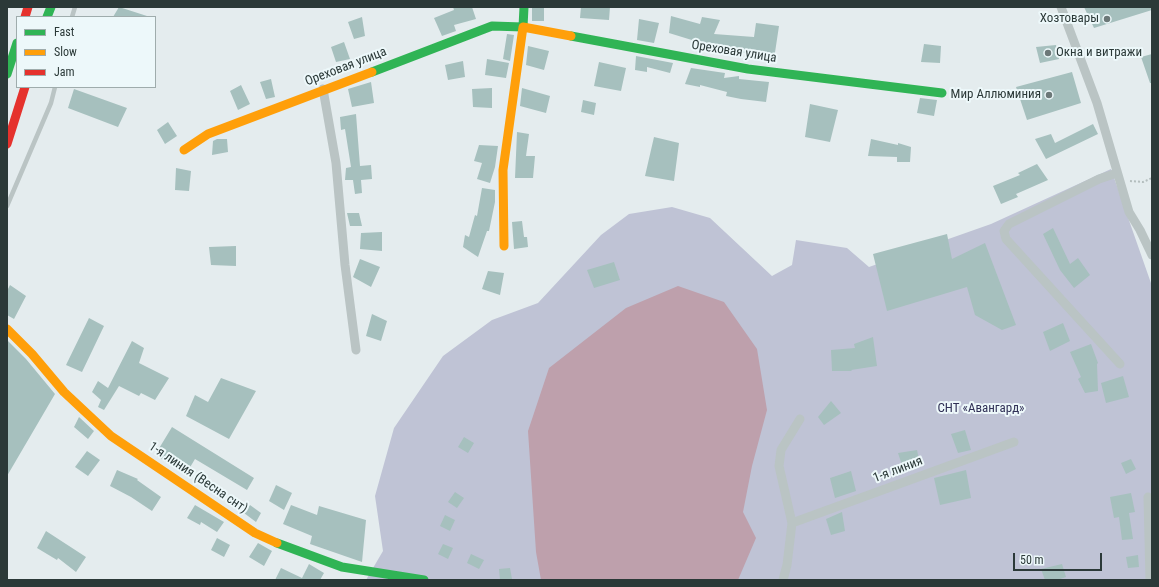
<!DOCTYPE html>
<html>
<head>
<meta charset="utf-8">
<style>
	body { margin:0 }
	#map { position:relative; width:1159px; height:587px; overflow:hidden; background:#e4ecee; font-family:"Roboto Condensed",sans-serif }
	canvas { display:block }
	.frame { position:absolute; inset:0; border:8px solid #2b3938; pointer-events:none }
	.legend { position:absolute; left:16px; top:16px; width:140px; height:72px; box-sizing:border-box; background:#edf8fa; border:1px solid #9facac; margin:0; padding:5px 7px; list-style:none; font-size:12px; color:#2b3938 }
	.legend li { display:flex; align-items:center; gap:8px; height:20px }
	.legend b { width:20px; border:1px solid #9facac }
	.scale { position:absolute; left:1013px; top:553px; width:89px; height:18px; box-sizing:border-box; border:2px solid #2b3938; border-top:0; padding-left:5px; font-size:12px; line-height:14px; white-space:nowrap; color:#2b3938; -webkit-text-stroke:3px #edf8fa; paint-order:stroke }
</style>
</head>
<body>
<div id="map">
<canvas width="1159" height="587"></canvas>
<div class="frame"></div>
<ul class="legend">
<li><b style="height:5px;background:#30b455"></b>Fast</li>
<li><b style="height:5px;background:#ff9f0a"></b>Slow</li>
<li><b style="height:5px;background:#e5322d"></b>Jam</li>
</ul>
<div class="scale">50 m</div>
</div>
<script>
const g = document.querySelector('canvas').getContext('2d');
g.lineJoin = 'round';
function fill(path, color) {
  g.fillStyle = color;
  g.fill(path, 'evenodd');
}
function stroke(path, color, width, dash) {
  g.strokeStyle = color;
  g.lineWidth = width;
  g.lineCap = dash ? 'butt' : 'round';
  g.setLineDash(dash || []);
  g.stroke(path);
}
function label(font, color, halo, rows, align = 'center') {
  g.font = font + ' "Roboto Condensed",sans-serif';
  g.lineWidth = 4;
  g.setLineDash([]);
  g.textBaseline = 'middle';
  g.strokeStyle = halo;
  g.fillStyle = color;
  for (const [text, x, y, turn = 0] of rows) {
    g.save();
    g.translate(x, y);
    g.rotate((+turn || 0) * Math.PI / 180);
    g.textAlign = isNaN(turn) ? turn : align;
    if (halo) g.strokeText(text, 0, 0);
    g.fillText(text, 0, 0);
    g.restore();
  }
}
fill(new Path2D(`
	M1111,169l41,117v294h-786l17,-29 -8,-55 19,-68 49,-72 49,-36 46,-17 63,-68 28,-21 43,-7 38,11 62,58 20,-11 4,-25 51,8 22,19 122,-43z`), '#bfc3d5');
fill(new Path2D(`
	M678,286l46,16 33,47 10,61 -15,56 -9,46 13,26 -18,42h-197l-5,-28 -8,-121 21,-63 77,-60z`), '#bea0ac');
fill(new Path2D(`
	M119,7l28,9v1h-34z
	M453,7h19l4,12 -22,6 2,6 -14,5 -8,-18 20,-8z
	M532,7h12v14h-12z
	M581,7h29l-1,13 -29,-2z
	M1084,7h68v3l-58,18z
	M671,16l29,8 2,-7 18,3 -6,14 40,3 2,-14 23,3 -5,33 -22,-3v-2l-30,-5 1,-4 -28,-4 -26,-8z
	M362,17l3,19 -11,3 -6,-17z
	M639,19l20,4 -5,20 -17,-3z
	M507,34l7,1 -4,26 -7,-2z
	M344,42l6,17 -14,3 -5,-15z
	M924,44l17,2 -1,17 -19,-1z
	M1056,45l3,14 -19,4 -4,-16z
	M528,46l21,5 -5,19 -18,-5z
	M1152,54v29h-2l-9,-26z
	M636,56l37,7 -3,10 -23,-6v5l-12,-2z
	M487,59l22,4 -3,15 -21,-3z
	M463,61l2,16 -17,3 -3,-15z
	M599,62l27,6 -5,23 -27,-5z
	M691,68l34,5 -1,5 15,-2v3l30,3 -3,20 -25,-3 -15,-3 1,-4 -27,-7v2l-15,-3z
	M1072,72l9,31 -54,17 -11,-33z
	M271,79l4,18 -9,2 -6,-17z
	M371,82l3,21 -22,4 -4,-18z
	M241,85l9,19 -12,6 -8,-19z
	M492,88v20l-19,-1 -1,-18z
	M522,88l28,8 -4,17 -26,-7z
	M74,89l53,19 -9,19 -50,-19z
	M920,98l17,2 -3,16 -17,-3z
	M583,100l13,3 -2,12 -13,-3z
	M810,104l28,6 -8,32 -25,-5z
	M356,114l4,52 11,-1 1,14 -11,1 1,13 -7,1 -2,-14h-8l1,-12 5,-1 -6,-38 -4,1 -1,-13z
	M168,122l9,14 -12,8 -8,-14z
	M1093,124l5,10 -52,25 -11,-20 16,-5 4,9z
	M517,132l12,2 -3,22h9l-2,22h-18z
	M654,137l25,6 -5,38 -29,-5z
	M217,139h10l1,13 -16,3 1,-14z
	M871,139l27,6v-2l13,4 -1,15h-13v-5l-29,-1z
	M479,145l19,1 -3,21 -5,16 -13,-4 5,-16 -8,-2z
	M1037,164l11,16 -32,14 2,3 -17,7 -8,-18 27,-11 -2,-2z
	M176,168l15,3 -2,20 -14,-1z
	M482,188l13,2v12l-6,29h-2l-9,26 -15,-10 2,-12 4,2 6,-22 2,1z
	M347,213h12l3,13h-12z
	M522,221l2,16h3l1,10 -14,2 -2,-27z
	M1053,228l17,36 8,-6 12,17 -16,13 -14,-18 -17,-36z
	M382,232v19l-22,-2 1,-16z
	M947,234l5,25 33,-16 31,82 -14,5 -27,-15 -8,-28 -80,24 -14,-57z
	M236,246v20l-25,-1 -2,-18z
	M360,259l20,8 -9,20 -18,-10z
	M614,262l6,18 -26,8 -7,-18z
	M488,271l16,2 -4,22 -18,-6z
	M10,285l16,11 -12,23 -7,-4v-24z
	M372,314l15,7 -6,20 -15,-5z
	M89,318l15,8 -22,46 -16,-7z
	M1063,323l7,18 -20,10 -7,-19z
	M873,337l4,29 -26,4 1,1h-20l-1,-21 24,-2 -1,-4z
	M7,340l19,19 29,35 -48,82z
	M132,341l12,7 -5,15 30,15 -14,22 -14,-7 -2,3 -20,-10 -15,24 -6,-3 3,-7 -9,-8 6,-11 10,7z
	M1091,344l7,19 -1,1 1,27 -13,2 -7,-14 3,-2 -11,-25z
	M1123,376l6,21 -23,6 -5,-20z
	M221,378l35,13 -27,48 -43,-23 9,-21 13,7z
	M831,401l10,12 -17,12 -6,-8z
	M79,417l15,14 -6,8 -14,-12z
	M172,427l82,51 -7,12 -52,-31 -9,15 -31,-19z
	M965,430l6,20 -13,3 -7,-19z
	M464,437l10,6 -6,10 -10,-6z
	M917,450l3,14 -17,4 -5,-15z
	M87,451l13,9 -12,16 -13,-9z
	M1131,459l5,10 -10,5 -5,-11z
	M117,470l21,9 -1,1 24,17 -9,14 -21,-14 -21,-11z
	M966,470l5,28 -31,7 -6,-27z
	M851,471l5,20 -21,7 -5,-20z
	M276,485l16,8 -8,17 -15,-9z
	M455,492l9,6 -7,10 -9,-6z
	M1131,493l4,19 -6,1 4,26 -11,1 -3,-23 -5,1 -4,-21z
	M195,505l29,17 -7,10 -16,-10 -1,3 -13,-7z
	M250,505l11,8 -5,9 -12,-9z
	M291,505l26,10 2,-9 47,14 -4,42 -52,-18 2,-8 -29,-12z
	M842,512l3,19 -14,4 -5,-16z
	M445,515l10,5 -5,11 -10,-5z
	M46,531l40,26 -10,15 -18,-14 -1,2 -20,-12z
	M217,538l13,7 -6,12 -13,-7z
	M258,543l14,8 -8,15 -15,-9z
	M443,544l10,4 -5,11 -10,-5z
	M471,554l13,6 -5,9 -12,-6z
	M1138,555l1,12 -11,1 -2,-11z
	M309,564l15,9 -4,7h-45l6,-12 21,10z
	M1062,564l4,13 -9,3h-12l-4,-11z
	M510,568l2,11 -12,1 -1,-11z`), '#a6c0be');
stroke(new Path2D(`
	M1130,181l13,1 9,-4`), '#b4bebe', 2, [2, 2]);
stroke(new Path2D(`
	M72,17l3,-10
	M7,206l44,-103 4,-16`), '#bac4c4', 4.5);
stroke(new Path2D(`
	M1061,7l36,96 32,109 11,18 12,25
	M323,89l13,74 9,102 11,85
	M1117,173l-18,6 -90,45 -5,7 2,8 114,125
	M1148,497l2,83
	M792,523l222,-81
	M783,580l4,-15 5,-42 -13,-57 2,-16 19,-31`), '#bac4c4', 9);
stroke(new Path2D(`
	M47,17l4,-10
	M571,36l177,33 194,24
	M372,72l120,-46 31,1 1,-20
	M7,74l10,-31
	M277,543l65,24 82,13`), '#30b455', 9);
stroke(new Path2D(`
	M184,150l24,-16 164,-62
	M504,246l-1,-76 20,-143 48,9
	M7,329l25,25 32,38 47,44 144,97 22,10`), '#ff9f0a', 9);
stroke(new Path2D(`
	M25,17l3,-10
	M7,144l18,-57`), '#e5322d', 9);
for (const [x, y, r, color] of [
	[1107,19,4,"#6c7878"],
	[1048,53,4,"#6c7878"],
	[1049,95,4,"#6c7878"]
]) {
  const dot = new Path2D();
  dot.arc(x, y, r, 0, 2 * Math.PI);
  g.fillStyle = color;
  g.fill(dot);
  stroke(dot, '#edf8fa', 1.5);
}
label('13px', '#2b3938', '#edf8fa', [
	["Хозтовары",1099,19],
	["Окна и витражи",1056,53,"left"],
	["Мир Аллюминия",1041,95]
], 'right');
label('13px', '#2b3938', '#edf8fa', [
	["Ореховая улица",734,52,9],
	["Ореховая улица",346,67,-21],
	["1-я линия",898,470,-21],
	["1-я линия (Весна снт)",198,478,34]
]);
label('13px', '#303056', '#edf8fa', [
	["СНТ «Авангард»",981,409]
]);
</script>
</body>
</html>
